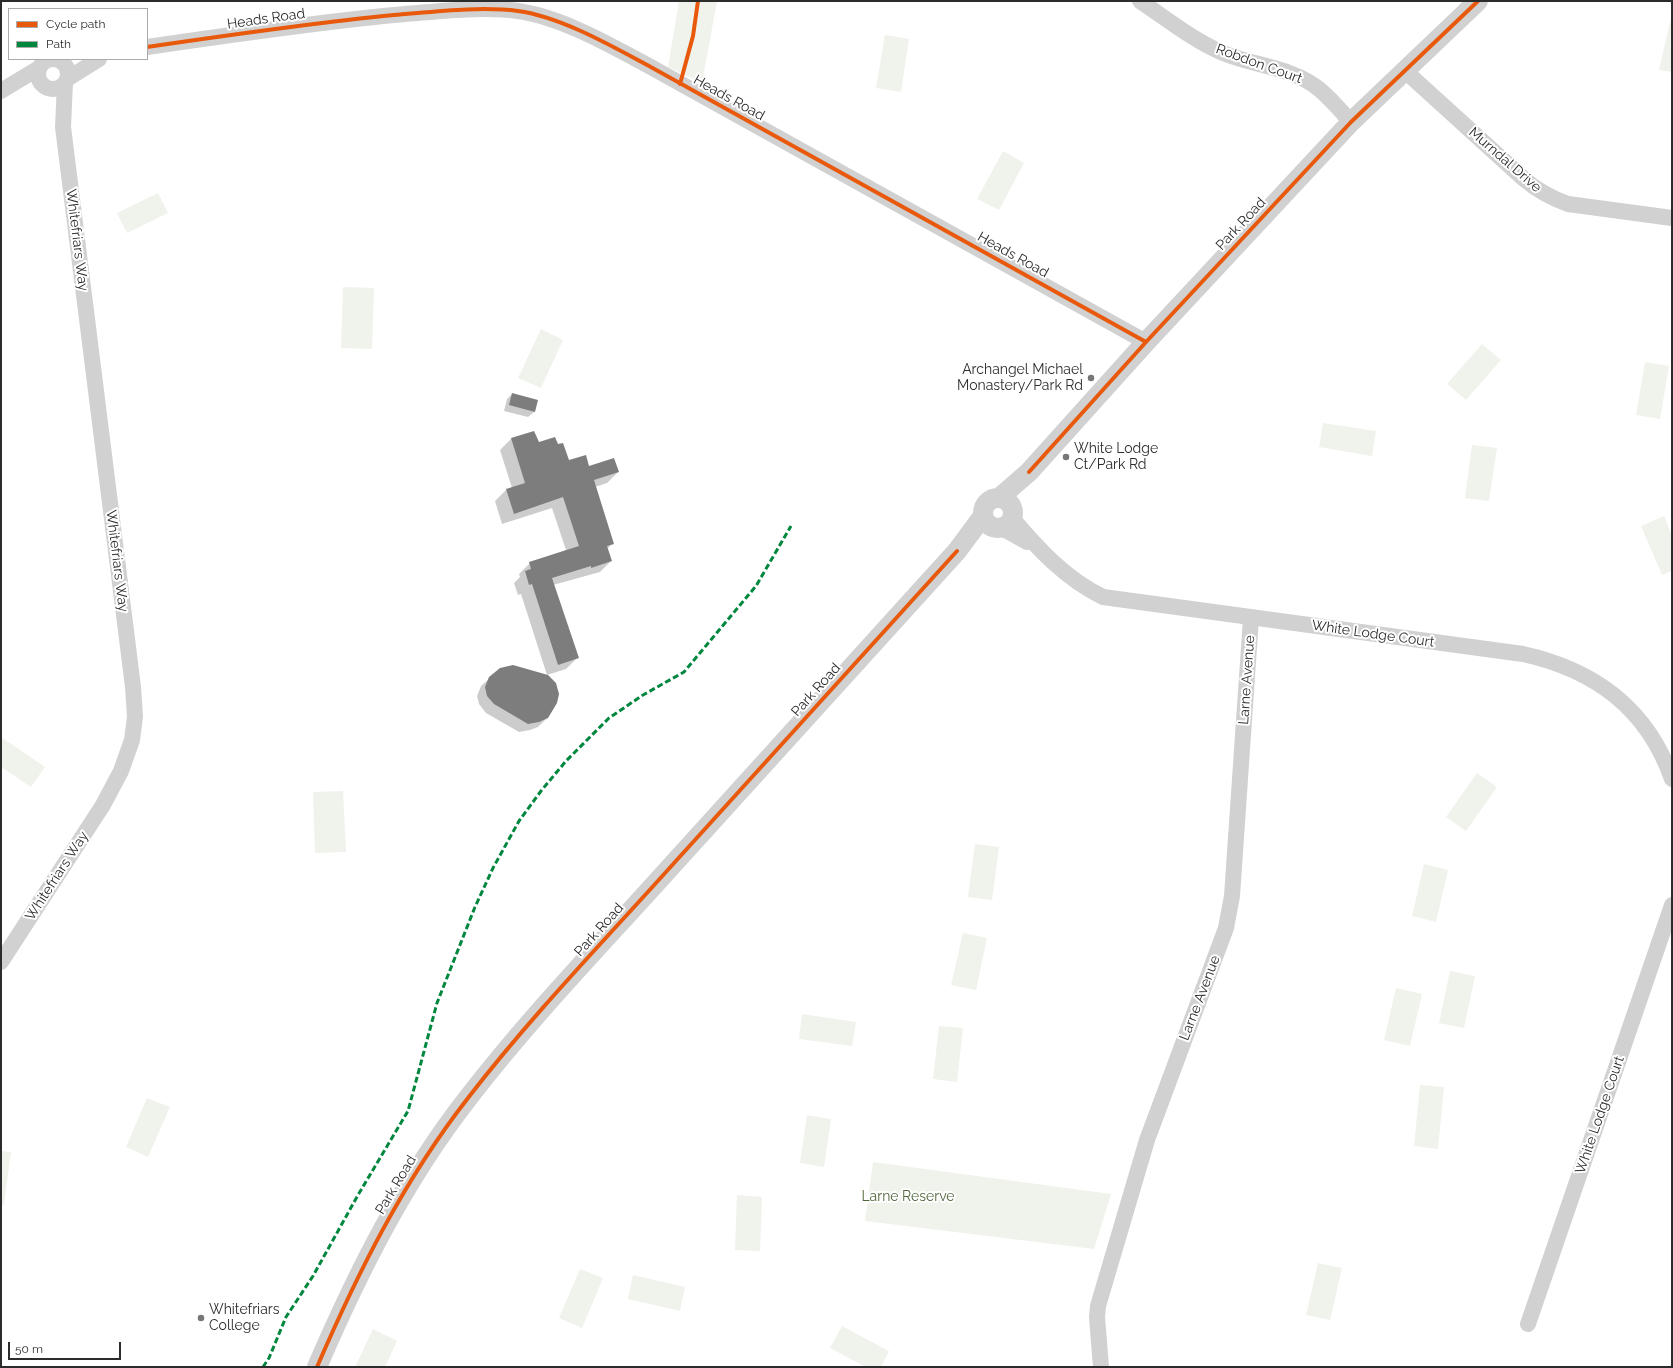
<!DOCTYPE html>
<html>
<head>
<meta charset="utf-8">
<style>
	body { margin:0 }
	#map { position:relative; width:1673px; height:1368px; overflow:hidden; background:#fff; font-family:Raleway,sans-serif }
	canvas { display:block }
	.frame { position:absolute; inset:0; border:2px solid #2c2c2c; pointer-events:none }
	.legend { position:absolute; left:8px; top:8px; width:140px; height:52px; box-sizing:border-box; background:#fff; border:1px solid #ababab; margin:0; padding:5px 7px; list-style:none; font-size:12px; color:#2c2c2c }
	.legend li { display:flex; align-items:center; gap:8px; height:20px }
	.legend b { width:20px; border:1px solid #ababab }
	.scale { position:absolute; left:8px; top:1342px; width:113px; height:18px; box-sizing:border-box; border:2px solid #2c2c2c; border-top:0; padding-left:5px; font-size:12px; line-height:14px; white-space:nowrap; color:#2c2c2c; -webkit-text-stroke:3px #fff; paint-order:stroke }
</style>
</head>
<body>
<div id="map">
<canvas width="1673" height="1368"></canvas>
<div class="frame"></div>
<ul class="legend">
<li><b style="height:5px;background:#e8590c"></b>Cycle path</li>
<li><b style="height:5px;background:#00873e"></b>Path</li>
</ul>
<div class="scale">50 m</div>
</div>
<script>
const g = document.querySelector('canvas').getContext('2d');
g.lineJoin = 'round';
function fill(path, color) {
  g.fillStyle = color;
  g.fill(path, 'evenodd');
}
function stroke(path, color, width, dash) {
  g.strokeStyle = color;
  g.lineWidth = width;
  g.lineCap = dash ? 'butt' : 'round';
  g.setLineDash(dash || []);
  g.stroke(path);
}
function label(font, color, halo, rows, align = 'center') {
  g.font = font + ' Raleway,sans-serif';
  g.lineWidth = 4;
  g.setLineDash([]);
  g.textBaseline = 'middle';
  g.strokeStyle = halo;
  g.fillStyle = color;
  for (const [text, x, y, turn = 0] of rows) {
    g.save();
    g.translate(x, y);
    g.rotate((+turn || 0) * Math.PI / 180);
    g.textAlign = isNaN(turn) ? turn : align;
    if (halo) g.strokeText(text, 0, 0);
    g.fillText(text, 0, 0);
    g.restore();
  }
}
fill(new Path2D(`
	M679,1h38l-15,82 -34,-16z
	M1672,13v59l-13,-2z
	M885,35l24,4 -8,53 -25,-4z
	M1003,151l21,12 -25,47 -22,-11z
	M158,193l10,20 -41,20 -10,-20z
	M343,287l31,1 -2,61 -31,-1z
	M541,329l22,11 -22,48 -23,-10z
	M1482,344l19,16 -35,40 -19,-16z
	M1645,362l24,4 -9,53 -24,-4z
	M1323,423l53,8 -4,25 -53,-9z
	M1472,445l25,3 -8,53 -24,-3z
	M1664,516l8,19v36l-10,4 -21,-49z
	M1,737l44,30 -14,20 -30,-20z
	M1477,773l20,14 -31,44 -20,-14z
	M343,791l3,61 -31,1 -2,-61z
	M975,844l24,3 -7,53 -24,-3z
	M1424,864l24,6 -12,52 -24,-6z
	M963,933l24,5 -11,52 -25,-5z
	M1450,971l25,5 -11,52 -25,-5z
	M1396,988l26,6 -12,52 -26,-6z
	M802,1014l54,8 -4,24 -53,-7z
	M939,1026l24,2 -6,54 -24,-3z
	M1420,1085l24,2 -6,62 -24,-3z
	M147,1098l23,9 -22,50 -22,-10z
	M807,1115l24,4 -7,48 -24,-4z
	M1,1151l10,1 -7,53h-3z
	M873,1162l238,32 -17,55 -229,-28z
	M737,1195l25,2 -2,54 -25,-1z
	M1318,1263l24,5 -12,52 -24,-5z
	M580,1269l23,9 -21,50 -23,-10z
	M633,1275l52,12 -5,24 -52,-12z
	M842,1326l47,25 -8,16h-15l-36,-19z
	M373,1329l24,12 -12,26h-30z`), '#f0f3eb');
fill(new Path2D(`
	M512,394l22,18 -6,5 -24,-6 3,-12z
	M511,439l46,7 11,15 20,6 30,5 -11,11 -12,4 18,56 -6,6 4,12 -11,11 -47,13 24,73 -11,11 -19,6 -26,-81 -3,1 -4,-12 6,-6 -1,-3 11,-11 36,-13 -14,-42 -50,16 -7,-23 11,-11 6,-2 -12,-38z
	M490,678l57,40 -9,9 -8,3 -11,2 -33,-19 -7,-9 -2,-8 4,-10z`), '#0003');
fill(new Path2D(`
	M512,393l26,7 -3,12 -26,-7z
	M534,431l5,11 16,-5 3,7 5,-1 6,17 17,-5 3,11 25,-8 5,14 -25,8 20,64 -7,2 5,15 -21,7v-2l-39,12 27,80 -21,7 -26,-81 -3,1 -4,-14 6,-2 -2,-7 50,-16 -16,-49 -49,17 -8,-25 19,-6 -14,-45z
	M513,665l35,10 8,8 3,11 -2,9 -9,15 -9,4 -11,2 -34,-20 -7,-8 -2,-9 4,-10 11,-9z`), '#7d7d7d');
stroke(new Path2D(`
	M1140,1c27,18 53,39 83,52 31,13 69,14 96,36 12,10 22,22 32,33
	M147,47c82,-12 164,-24 247,-32 38,-3 86,-9 124,-4 43,6 92,34 131,55l497,276
	M38 74a15 15 0 1 1 30 0a15 15 0 1 1-30 0Z
	M1404,70l120,109c14,12 27,19 44,25l104,14
	M67,79l32,-20
	M1,91l38,-23
	M1012,518c26,31 54,61 91,79l420,57c72,16 124,54 149,125
	M1002,528l25,14
	M1,962l102,-157 18,-34 11,-31 3,-23 -2,-30 -70,-560 2,-44
	M1528,1324l144,-419
	M1101,1367l-4,-50 1,-11 49,-166 79,-212 6,-32 19,-278`), '#d1d1d1', 16);
stroke(new Path2D(`
	M999,498l30,-26 117,-130 205,-220 127,-121
	M983 513a15 15 0 1 1 30 0a15 15 0 1 1-30 0Z
	M317,1367c41,-95 87,-187 151,-269 64,-83 137,-158 207,-236 94,-104 188,-207 282,-311l26,-35`), '#d1d1d1', 20);
stroke(new Path2D(`
	M263,1367l6,-9 17,-41 27,-41 45,-81 50,-84 29,-108 38,-96 18,-39 26,-47 22,-30 25,-30 43,-43 34,-23 41,-23 72,-86 35,-60`), '#00873e', 3, [6, 3]);
stroke(new Path2D(`
	M147,47c82,-12 164,-24 247,-32 38,-3 86,-9 124,-4 43,6 92,34 131,55l497,276
	M680,84l13,-48 5,-35
	M1029,472l117,-130 205,-220 127,-121
	M317,1367c41,-95 87,-187 151,-269 64,-83 137,-158 207,-236 94,-104 188,-207 282,-311`), '#e8590c', 4);
for (const [x, y, r, color] of [
	[1091,378,4,"#767676"],
	[1066,457,4,"#767676"],
	[201,1318,4,"#767676"]
]) {
  const dot = new Path2D();
  dot.arc(x, y, r, 0, 2 * Math.PI);
  g.fillStyle = color;
  g.fill(dot);
  stroke(dot, '#fff', 1.5);
}
label('14px', '#2c2c2c', '#fff', [
	["Heads Road",266,19,-8],
	["Robdon Court",1259,64,20],
	["Heads Road",729,98,29],
	["Murndal Drive",1505,160,41],
	["Park Road",1241,224,-47],
	["Whitefriars Way",77,240,83],
	["Heads Road",1013,255,29],
	["Whitefriars Way",117,561,83],
	["White Lodge Court",1373,634,8],
	["Larne Avenue",1247,680,-86],
	["Park Road",816,690,-48],
	["Whitefriars Way",57,876,-57],
	["Park Road",599,930,-48],
	["Larne Avenue",1200,998,-69],
	["White Lodge Court",1600,1115,-71],
	["Park Road",396,1185,-59]
]);
label('14px', '#2c2c2c', '#fff', [
	["Archangel Michael",1083,370,"right"],
	["Monastery/Park Rd",1083,386,"right"],
	["White Lodge",1074,449],
	["Ct/Park Rd",1074,465],
	["Whitefriars",209,1310],
	["College",209,1326]
], 'left');
label('14px', '#51663b', '#fff', [
	["Larne Reserve",908,1197]
]);
</script>
</body>
</html>
